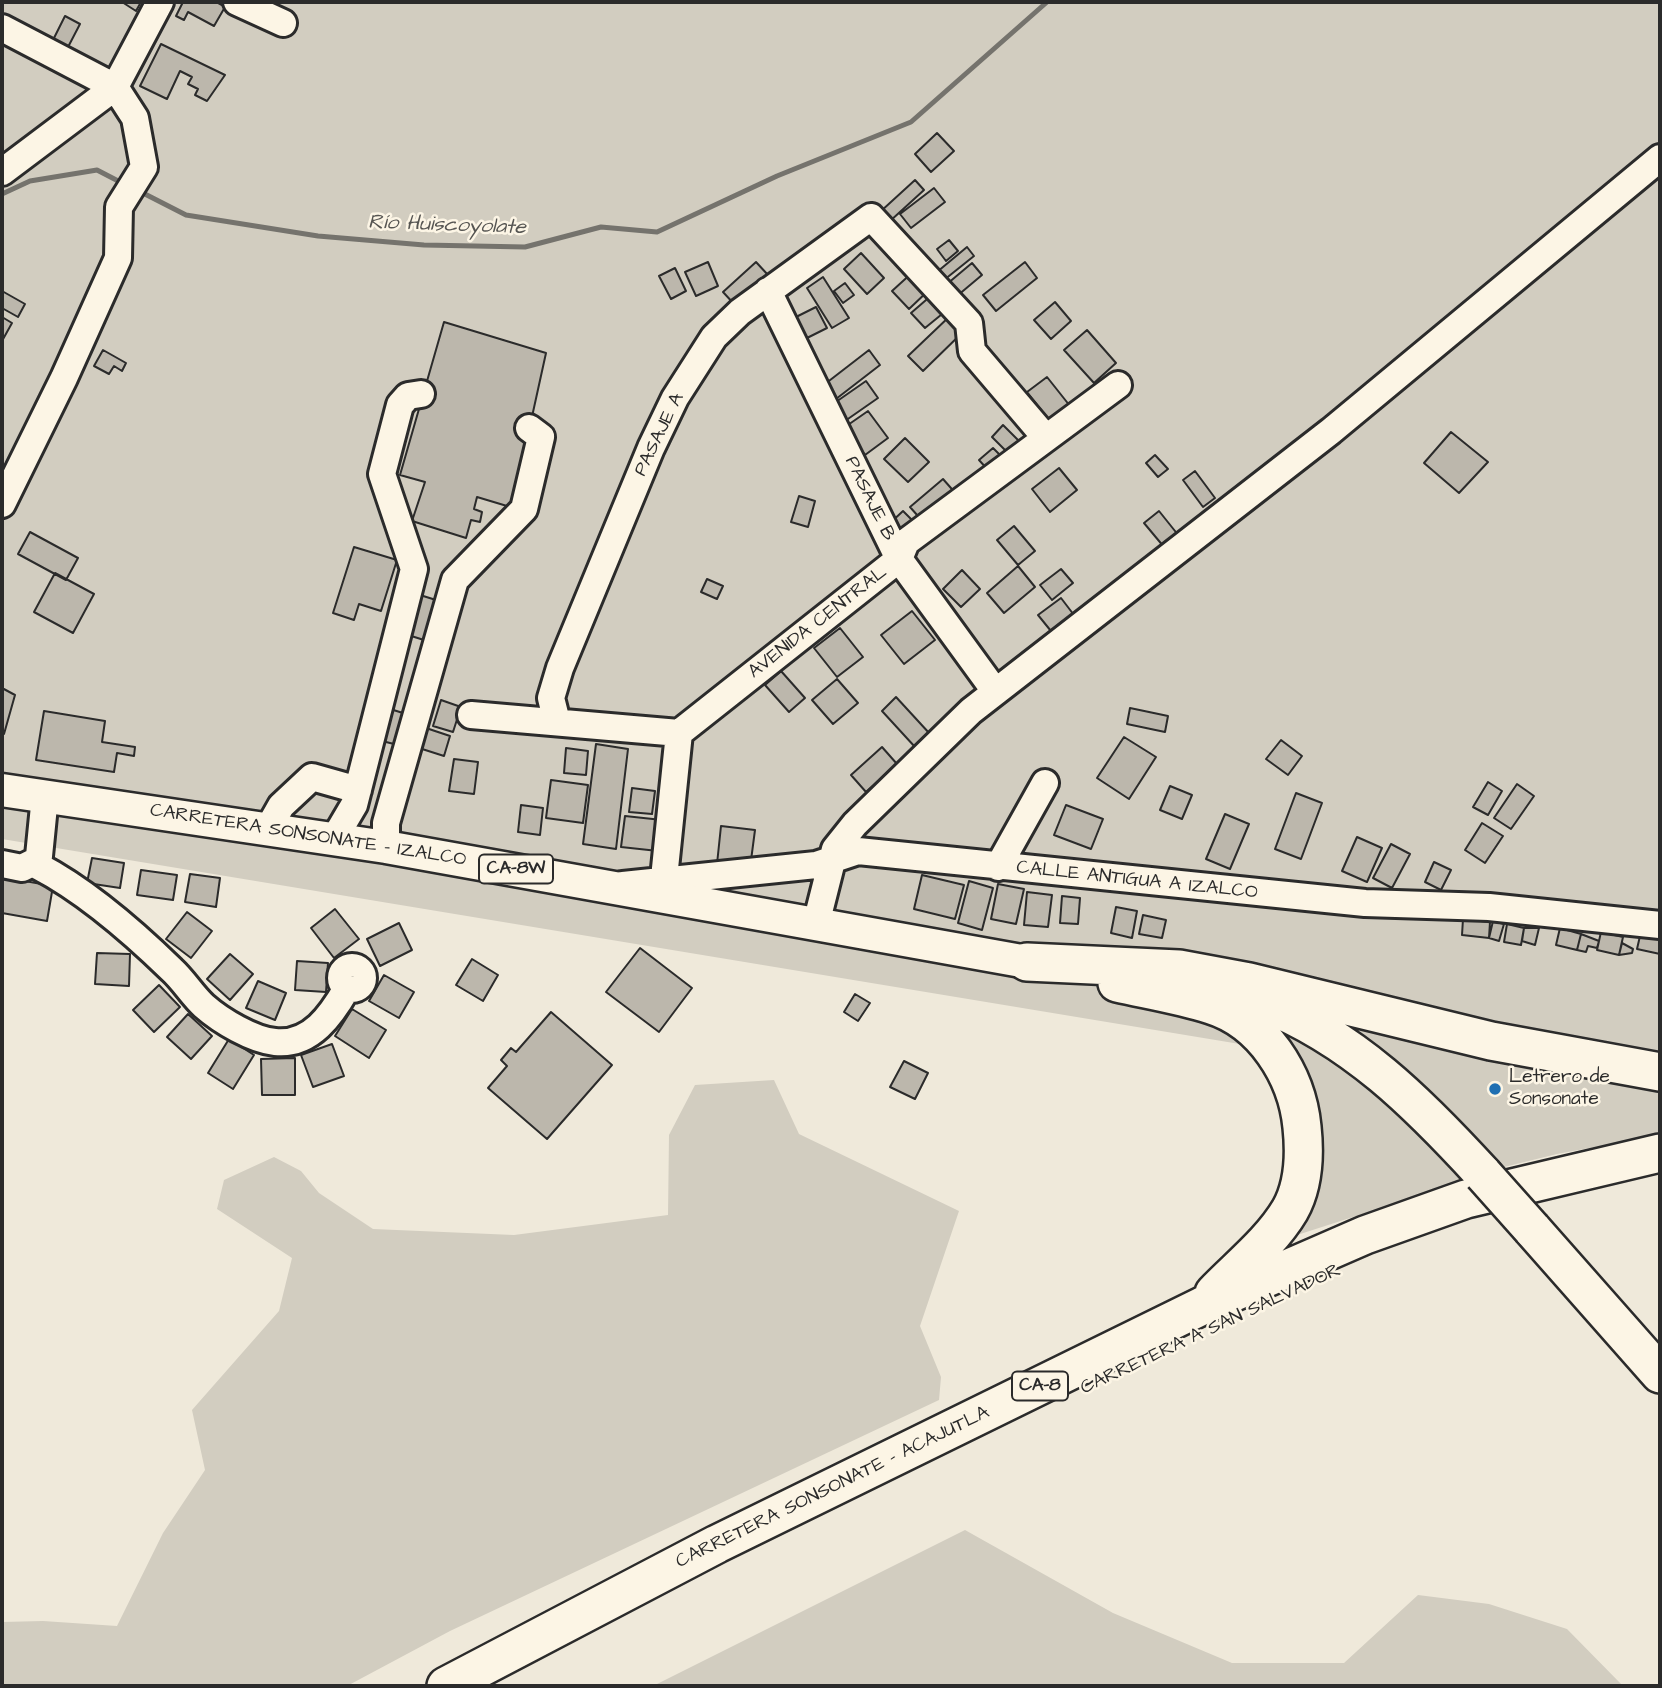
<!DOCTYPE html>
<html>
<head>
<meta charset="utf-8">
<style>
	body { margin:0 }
	#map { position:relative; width:1662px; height:1688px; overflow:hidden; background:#efe9da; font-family:"Architects Daughter",sans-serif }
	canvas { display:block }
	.frame { position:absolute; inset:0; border:4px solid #2b2b2b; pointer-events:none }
</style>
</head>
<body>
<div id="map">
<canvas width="1662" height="1688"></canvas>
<div class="frame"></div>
</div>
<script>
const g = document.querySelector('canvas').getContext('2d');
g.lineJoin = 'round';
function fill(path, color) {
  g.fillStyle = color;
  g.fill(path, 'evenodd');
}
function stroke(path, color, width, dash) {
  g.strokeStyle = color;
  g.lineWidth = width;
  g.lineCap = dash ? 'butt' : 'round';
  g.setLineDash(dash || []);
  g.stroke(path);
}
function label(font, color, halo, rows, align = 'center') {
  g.font = font + ' "Architects Daughter",sans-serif';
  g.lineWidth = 5;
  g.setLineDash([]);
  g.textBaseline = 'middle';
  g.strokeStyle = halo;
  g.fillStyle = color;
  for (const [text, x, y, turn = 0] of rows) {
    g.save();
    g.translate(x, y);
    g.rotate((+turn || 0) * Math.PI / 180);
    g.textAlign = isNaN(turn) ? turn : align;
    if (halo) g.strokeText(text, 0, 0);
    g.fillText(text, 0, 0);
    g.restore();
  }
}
fill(new Path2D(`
	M2,2h1658v1133l-103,19 -61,15 -135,-92 110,102 -177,57 -6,-184 -1286,-213z
	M774,1080l25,54 160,77 -39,115 21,51 -2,23 -489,231 -103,55h-345v-64l41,-1 74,5 46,-93 42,-63 -13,-60 87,-99 13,-53 -75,-49 7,-29 50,-23 27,14 18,22 54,36 141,6 154,-20 1,-80 26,-50z
	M965,1530l148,83 119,50h112l74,-68 71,9 78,25 56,57h-970z`), '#d2cdc0');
stroke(new Path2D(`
	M139,191l47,24 132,21 106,9 101,2 76,-20 56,5 120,-56 134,-54 136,-120
	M2,194l28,-13 67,-11 27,14`), '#75736d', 5);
const building = new Path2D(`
	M122,2h19l-5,9z
	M183,2h33l9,5 -11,19 -26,-14 -4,8 -8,-4z
	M65,16l15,8 -13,25 -15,-7z
	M161,44l64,31 -18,26 -12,-6 3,-6 -10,-5 4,-7 -12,-6 -13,28 -27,-13z
	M937,133l17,18 -23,21 -16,-18z
	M915,180l9,10 -35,32 -9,-10z
	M934,188l11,14 -34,26 -11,-14z
	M949,240l9,11 -12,10 -9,-12z
	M967,247l7,9 -30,24 -7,-8z
	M861,253l23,25 -17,16 -23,-25z
	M708,262l10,24 -22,10 -11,-24z
	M756,262l12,13 -33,30 -12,-13z
	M1025,262l12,16 -41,33 -13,-16z
	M972,263l10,12 -25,21 -10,-12z
	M675,268l11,23 -15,8 -12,-23z
	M914,271l16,18 -21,20 -17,-18z
	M823,277l26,41 -17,10 -25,-40z
	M845,283l9,12 -11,8 -9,-12z
	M2,291l23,13 -7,13 -16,-9z
	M933,294l14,16 -22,18 -14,-15z
	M1055,302l16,19 -20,18 -17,-19z
	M816,307l11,21 -28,14 -11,-21z
	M951,315l14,15 -42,41 -15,-15z
	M2,317l10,6 -10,18z
	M444,322l102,31 -20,91 8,2 -17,63 -40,-12 -3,12 8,3 -2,10 -9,-2 -5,18 -54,-17 13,-39 -25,-7z
	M1087,330l29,33 -22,20 -30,-33z
	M103,350l23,13 -4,8 -8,-5 -5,8 -15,-8z
	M869,350l11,15 -44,34 -11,-15z
	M1047,377l23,29 -20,15 -23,-29z
	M866,381l12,17 -33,23 -12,-17z
	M868,411l20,27 -23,17 -20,-28z
	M1003,425l18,18 -11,12 -18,-18z
	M1451,432l37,30 -29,31 -35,-30z
	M905,438l24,24 -21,20 -24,-23z
	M993,448l9,9 -14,13 -9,-10z
	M1155,455l13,14 -10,8 -12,-14z
	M1059,468l18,22 -27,22 -18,-23z
	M1195,471l20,27 -12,9 -20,-27z
	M943,479l15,17 -33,28 -15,-17z
	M799,496l16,5 -7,26 -17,-5z
	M903,511l13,13 -15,14 -13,-13z
	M1159,511l20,25 -15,11 -20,-24z
	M1014,526l21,25 -17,14 -21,-25z
	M30,532l48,26 -12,22 -48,-26z
	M354,547l43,13 -16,51 -22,-7 -5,16 -21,-7z
	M1018,566l17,21 -31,26 -17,-20z
	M1061,569l12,14 -21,17 -12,-15z
	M962,570l18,19 -19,18 -18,-18z
	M55,573l39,21 -21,39 -39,-21z
	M707,579l16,7 -6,13 -16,-7z
	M420,595l16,5 -12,40 -16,-5z
	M1061,598l16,21 -22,17 -17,-21z
	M912,611l23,29 -31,24 -23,-29z
	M840,628l23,29 -26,20 -23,-29z
	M781,671l24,27 -16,14 -24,-27z
	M837,679l21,24 -25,21 -21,-24z
	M2,688l13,7 -11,39h-2z
	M896,697l34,37 -15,13 -33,-36z
	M441,700l20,7 -8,25 -20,-6z
	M387,708l16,5 -9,31 -16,-4z
	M1130,708l38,8 -3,16 -38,-8z
	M44,711l61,10 -3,21 33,5 -1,9 -17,-3 -3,19 -78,-12z
	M426,728l24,8 -6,20 -25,-8z
	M1124,737l32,20 -27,42 -32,-21z
	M1281,740l21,16 -14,19 -22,-16z
	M596,744l32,5 -12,100 -33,-5z
	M882,747l15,17 -31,28 -15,-17z
	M566,748l22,3 -2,24 -22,-2z
	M454,759l24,3 -4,32 -25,-3z
	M551,780l37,5 -5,38 -37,-5z
	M1488,782l14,9 -14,24 -15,-8z
	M1517,784l17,12 -23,33 -17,-11z
	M1170,786l22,9 -10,24 -22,-9z
	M632,788l23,3 -3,23 -23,-2z
	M1296,793l26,10 -21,56 -26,-10z
	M521,805l22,3 -3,27 -22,-3z
	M1066,805l37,14 -12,30 -37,-14z
	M1225,814l24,10 -19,45 -24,-10z
	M625,816l37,4 -4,31 -37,-4z
	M1482,823l21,13 -18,27 -20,-13z
	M721,826l34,4 -5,38 -33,-4z
	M1357,837l25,11 -15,34 -25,-11z
	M1391,844l19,10 -18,34 -19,-10z
	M92,858l32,5 -4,25 -33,-5z
	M1434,862l17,8 -10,20 -16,-8z
	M141,870l36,5 -4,25 -36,-5z
	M190,874l30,4 -4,29 -31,-5z
	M922,875l42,10 -9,34 -41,-10z
	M2,877l51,9 -6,35 -45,-8z
	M969,881l24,7 -11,42 -24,-7z
	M998,884l26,5 -8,35 -25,-5z
	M1027,892l25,3 -4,32 -24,-2z
	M1062,896l18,2 -2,26 -18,-1z
	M1116,907l21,4 -5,27 -21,-5z
	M335,909l24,30 -25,19 -23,-30z
	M187,912l25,19 -21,27 -25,-19z
	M1143,915l23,5 -4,18 -23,-4z
	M1463,919l27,3 -1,16 -27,-3z
	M1493,921l11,3 -5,17 -10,-3z
	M399,923l13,27 -32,16 -13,-27z
	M1507,924l17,4 -3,17 -17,-3z
	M1524,928h15l-4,17 -13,-4z
	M1560,928l21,6 -4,16 -21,-5z
	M1601,932l22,5 -4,18 -22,-5z
	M1581,934l18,7 -2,7 -9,-2 -2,6 -9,-2z
	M1640,936l20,3v15l-23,-5z
	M1622,943l11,6 -1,4 -13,2z
	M640,948l52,40 -33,44 -53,-40z
	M97,953l33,1 -1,32 -34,-2z
	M230,954l23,20 -23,26 -23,-21z
	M472,959l26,16 -15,26 -27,-16z
	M297,961l31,2 -2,29 -31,-2z
	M384,975l30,17 -15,26 -30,-17z
	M258,981l28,12 -11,27 -29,-12z
	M159,985l21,22 -26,25 -21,-22z
	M855,994l15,9 -12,18 -14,-9z
	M352,1009l34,21 -17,28 -34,-22z
	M551,1012l61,53 -65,74 -59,-51 19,-22 -6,-6 10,-12 5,4z
	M188,1014l24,22 -21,23 -24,-22z
	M229,1039l25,16 -21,34 -25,-16z
	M332,1044l12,32 -31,11 -12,-32z
	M295,1058v37h-33l-1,-36z
	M904,1061l24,12 -13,26 -25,-12z`);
fill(building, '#bcb7ac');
stroke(building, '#2b2b2b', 2);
const minor = new Path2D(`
	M237,2l46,21
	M2,28l113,59 20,31 9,49 -25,40 -1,51 -54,120 -62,126
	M2,172l113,-85 45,-85
	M768,291l131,268 96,132
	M471,715l208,18 220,-174 7,-17 212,-157
	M557,722l-6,-24 9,-30 91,-220 24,-50 39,-61 26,-25 131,-95 98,106 3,28 74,87
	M45,796l-7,70c48,25 95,66 134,104 12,11 20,25 32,36 17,15 49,34 71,36 36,4 57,-28 72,-54
	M268,829l13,-23 31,-29 46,13
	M334,839l20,-34 60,-236 -32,-95 18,-69 8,-9 13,-2
	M386,847v-24l69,-243 69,-71 17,-72 -12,-9
	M2,864l20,4 16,-8
	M998,867l47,-84
	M664,878l15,-145
	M623,885l193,-20 42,-14 507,52 124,4 171,18
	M816,924l19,-75 20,-25 116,-113 360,-280 329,-273
	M341 978a11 11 0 1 1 22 0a11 11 0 1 1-22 0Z`);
const major = new Path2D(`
	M2,790l384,57 641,115`);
const highway = new Path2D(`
	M1027,962l152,7 70,13 242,59 169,31
	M1117,983c31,7 63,12 94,22 52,16 86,70 91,122 3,28 2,58 -12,83 -19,32 -51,57 -76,83
	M1262,1002c91,36 156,101 221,172
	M1532,1229l128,145
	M446,1686l271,-142 485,-238 163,-71 101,-36 194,-46`);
stroke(minor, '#2b2b2b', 32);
stroke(major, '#2b2b2b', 37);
stroke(highway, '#2b2b2b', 42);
stroke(minor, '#fcf5e5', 26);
stroke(major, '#fcf5e5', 32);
stroke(highway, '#fcf5e5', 37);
const highwayBridge = new Path2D(`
	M1483,1174l49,55`);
stroke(highwayBridge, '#2b2b2b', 42, []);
stroke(highwayBridge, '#fcf5e5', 37);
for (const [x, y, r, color] of [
	[1495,1089,7,"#1f6fb2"]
]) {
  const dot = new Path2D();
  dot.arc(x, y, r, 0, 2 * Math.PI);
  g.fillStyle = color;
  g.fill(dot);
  stroke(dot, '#fcf5e5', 2.5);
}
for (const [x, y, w] of [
	[516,869,74],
	[1040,1386,56]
]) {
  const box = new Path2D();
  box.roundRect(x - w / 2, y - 14.5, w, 29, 5);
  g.fillStyle = '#fcf5e5';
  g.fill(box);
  stroke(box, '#2b2b2b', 2);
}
label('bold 18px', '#2b2b2b', null, [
	["CA-8W",516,869],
	["CA-8",1040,1386]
]);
label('19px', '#2b2b2b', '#fcf5e5', [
	["PASAJE A",660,435,-64],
	["PASAJE B",869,499,64],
	["AVENIDA CENTRAL",818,623,-38],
	["CARRETERA SONSONATE - IZALCO",308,836,9],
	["CALLE ANTIGUA A IZALCO",1137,881,6],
	["CARRETERA A SAN SALVADOR",1211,1330,-25],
	["CARRETERA SONSONATE - ACAJUTLA",833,1488,-26]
]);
label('19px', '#2b2b2b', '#fcf5e5', [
	["Letrero de",1509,1078],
	["Sonsonate",1509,1100]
], 'left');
label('italic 21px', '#565552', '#fcf5e5', [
	["Río Huiscoyolate",447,226,2]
]);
</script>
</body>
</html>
